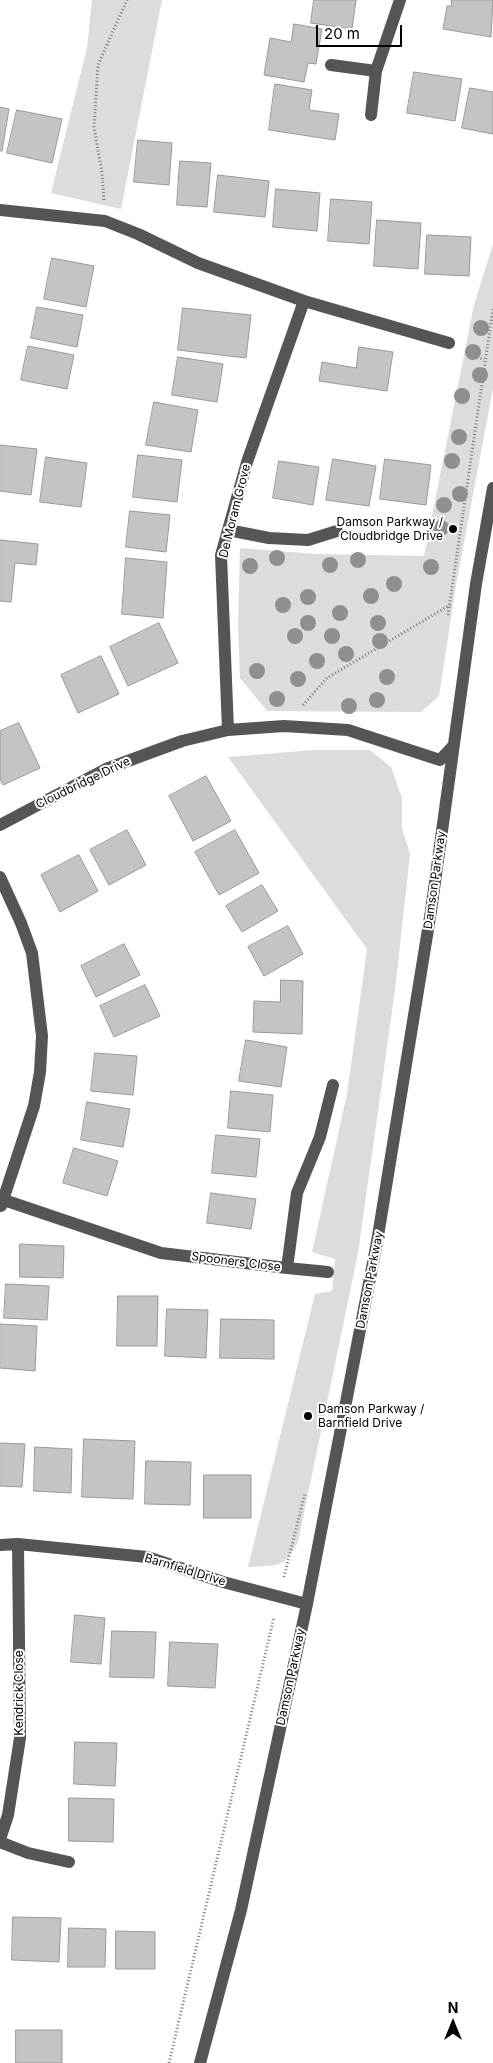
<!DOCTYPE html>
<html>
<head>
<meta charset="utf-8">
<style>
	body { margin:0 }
	#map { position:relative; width:493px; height:2063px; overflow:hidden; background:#fff; font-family:Inter,sans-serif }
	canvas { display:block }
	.north { position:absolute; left:428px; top:1998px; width:50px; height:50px; -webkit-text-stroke:4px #fff; paint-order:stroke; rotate:0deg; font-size:14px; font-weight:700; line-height:20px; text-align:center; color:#000 }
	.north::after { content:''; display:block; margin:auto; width:18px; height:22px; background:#000; clip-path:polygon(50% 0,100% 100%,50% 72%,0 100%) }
	.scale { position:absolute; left:316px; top:25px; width:86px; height:22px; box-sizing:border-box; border:2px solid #000; border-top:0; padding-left:6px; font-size:15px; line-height:18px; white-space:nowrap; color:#000; -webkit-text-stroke:4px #fff; paint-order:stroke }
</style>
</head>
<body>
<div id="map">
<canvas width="493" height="2063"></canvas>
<div class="north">N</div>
<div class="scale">20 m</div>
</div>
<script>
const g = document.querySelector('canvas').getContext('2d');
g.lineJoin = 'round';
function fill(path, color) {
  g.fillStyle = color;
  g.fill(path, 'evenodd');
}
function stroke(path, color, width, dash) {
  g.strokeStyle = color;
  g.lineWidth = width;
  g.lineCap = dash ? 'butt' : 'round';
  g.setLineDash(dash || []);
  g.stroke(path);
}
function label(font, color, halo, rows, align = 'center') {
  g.font = font + ' Inter,sans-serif';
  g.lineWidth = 4;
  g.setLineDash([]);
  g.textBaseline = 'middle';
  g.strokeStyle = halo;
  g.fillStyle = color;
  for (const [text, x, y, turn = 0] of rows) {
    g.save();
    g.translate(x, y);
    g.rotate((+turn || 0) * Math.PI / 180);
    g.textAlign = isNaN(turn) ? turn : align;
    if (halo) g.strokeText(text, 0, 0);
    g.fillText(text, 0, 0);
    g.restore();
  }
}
fill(new Path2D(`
	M92,0h70l-41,209 -70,-16 36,-145z
	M493,244v144l-37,197 -17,111 -18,16 -154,-1 -27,-33 -2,-52 2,-78 76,6 108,2 50,-251z
	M314,750h56l21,17 11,31v30l8,26 -15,136 -37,263 -60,289c-15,28 -21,23 -50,25l67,-273 17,-3 3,-32 -23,-7 35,-158 20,-145 -139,-192z`), '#dcdcdc');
const building = new Path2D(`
	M314,0h42l-4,29 -41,-6z
	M452,0h41l-2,37 -48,-8 4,-23h4z
	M294,24l28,5 -6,35 -8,-1 -4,19 -40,-7 6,-37 21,4z
	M414,72l48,7 -7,42 -48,-8z
	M275,84l37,6 -3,20 30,4 -4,26 -66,-10z
	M470,88l23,4v42l-31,-6z
	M0,107l9,2 -7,42h-2z
	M17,110l45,9 -10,44 -45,-10z
	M138,140l34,3 -3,42 -35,-3z
	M180,161l31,2 -4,44 -30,-2z
	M218,175l51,6 -4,36 -51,-5z
	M276,189l44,4 -3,38 -44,-4z
	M331,199l41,3 -3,42 -41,-3z
	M377,220l44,3 -3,46 -44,-3z
	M427,235l44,2 -2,39 -44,-2z
	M52,258l42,8 -8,41 -42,-8z
	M37,307l46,8 -6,32 -46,-9z
	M183,308l68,7 -5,43 -68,-8z
	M28,346l46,9 -7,34 -46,-9z
	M359,347l34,5 -6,39 -68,-10 3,-19 34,6z
	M178,357l45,7 -6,38 -45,-7z
	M154,402l44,8 -7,42 -45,-7z
	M0,445l37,4 -6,46 -31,-4z
	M138,455l44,5 -5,42 -44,-5z
	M46,457l41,6 -6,44 -41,-5z
	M333,459l43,7 -7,40 -43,-6z
	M385,459l46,6 -5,40 -46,-6z
	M279,461l40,6 -6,38 -40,-7z
	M130,511l40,4 -4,37 -40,-5z
	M0,540l38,4 -2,21 -21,-2 -4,39 -11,-1z
	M126,558l41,4 -4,56 -41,-4z
	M159,623l19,40 -50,23 -18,-39z
	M101,656l18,38 -41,19 -17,-38z
	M19,723l21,45 -37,17 -3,-6v-48z
	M206,776l25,45 -38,20 -24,-45z
	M127,830l19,35 -37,20 -19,-35z
	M235,830l24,43 -40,22 -24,-43z
	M79,855l19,36 -38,21 -19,-37z
	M262,885l16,26 -36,21 -16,-26z
	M288,926l15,28 -39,22 -16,-29z
	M124,944l16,31 -44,22 -15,-31z
	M281,980l22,1 -1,53 -49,-2 1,-31 26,1z
	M145,985l15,31 -46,21 -14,-31z
	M246,1040l41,7 -6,40 -42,-6z
	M95,1053l42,3 -4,39 -42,-4z
	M231,1091l42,4 -3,37 -42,-4z
	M87,1102l43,7 -7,38 -42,-7z
	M216,1135l44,4 -4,38 -44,-4z
	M74,1148l44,13 -11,35 -44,-13z
	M211,1193l45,6 -5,30 -44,-6z
	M20,1244l44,2 -1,32 -43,-1z
	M6,1284l43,2 -2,34 -43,-2z
	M118,1296h40l-1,50h-40z
	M167,1309l41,1 -2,48 -41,-2z
	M221,1319l53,1v39l-54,-1z
	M0,1324l37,2 -2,45 -35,-3z
	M84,1439l51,2 -2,58 -51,-2z
	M0,1443l25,1 -3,43 -22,-1z
	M35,1447l37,2 -1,44 -37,-2z
	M146,1461l45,1 -1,43 -45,-1z
	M204,1475h47v43h-47z
	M75,1615l30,3 -4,46 -30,-2z
	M112,1631l44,1 -2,46 -44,-1z
	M170,1642l48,2 -3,44 -47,-2z
	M75,1742l42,1 -2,43 -41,-2z
	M69,1798l45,1 -1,43 -44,-1z
	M13,1917l48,1 -2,44 -47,-2z
	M69,1928l37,1 -1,38h-37z
	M116,1931l39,1v37h-39z
	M16,2030h46v33h-46z`);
fill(building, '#c4c4c4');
stroke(building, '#999', 1);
stroke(new Path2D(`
	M104,200l-2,-27 -8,-46 4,-62 29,-65
	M468,352l16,8
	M448,615l45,-306
	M303,705l24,-27 123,-73
	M284,1577l21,-84
	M169,2063l105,-446`), '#777', 3, [1, 2.5]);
stroke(new Path2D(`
	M331,65l45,6
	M371,115l5,-44 24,-71
	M0,210l105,11 33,13 60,29 106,38 -57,161 -26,93 7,175
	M304,301l145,42
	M228,530l41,8 39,2 29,-9
	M0,825l106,-56 76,-28 46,-11 56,-4 64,4 92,30 14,-15
	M0,877l21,46 11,30 10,83 -2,36 -6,34 -33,100
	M4,1200l157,53 126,15 10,-75 23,-56 13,-52
	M287,1268l41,4
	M0,1545l18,-1 129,13 76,25 84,22
	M0,1839l8,-24 12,-77 -2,-194
	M0,1842l28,11 41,9
	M200,2063l41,-153 66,-306 70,-362 54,-331 45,-327 17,-96`), '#555', 12);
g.fillStyle = '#8f8f8f';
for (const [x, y] of [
	[481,328],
	[473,352],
	[480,375],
	[462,396],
	[459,437],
	[452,461],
	[460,494],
	[444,505],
	[441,528],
	[277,558],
	[358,560],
	[330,565],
	[250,566],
	[431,567],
	[394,584],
	[371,596],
	[308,597],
	[283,605],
	[340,613],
	[308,623],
	[378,623],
	[295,636],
	[332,636],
	[380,641],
	[346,654],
	[317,661],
	[257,671],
	[387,677],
	[298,679],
	[277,699],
	[377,700],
	[349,706]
]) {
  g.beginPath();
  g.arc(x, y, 8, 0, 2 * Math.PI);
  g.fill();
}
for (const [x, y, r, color] of [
	[453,529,5,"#000"],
	[308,1416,5,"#000"]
]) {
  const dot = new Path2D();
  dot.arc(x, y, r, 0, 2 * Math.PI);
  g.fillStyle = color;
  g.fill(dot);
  stroke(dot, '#fff', 2);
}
label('12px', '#000', '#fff', [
	["De Moram Grove",235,511,-76],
	["Cloudbridge Drive",83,783,-26],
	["Damson Parkway",435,880,-82],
	["Spooners Close",236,1262,7],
	["Damson Parkway",370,1280,-79],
	["Barnfield Drive",185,1570,17],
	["Damson Parkway",291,1677,-78],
	["Kendrick Close",19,1693,-90]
]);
label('12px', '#000', '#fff', [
	["Damson Parkway /",443,522],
	["Cloudbridge Drive",443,536],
	["Damson Parkway /",318,1409,"left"],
	["Barnfield Drive",318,1423,"left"]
], 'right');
</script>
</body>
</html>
